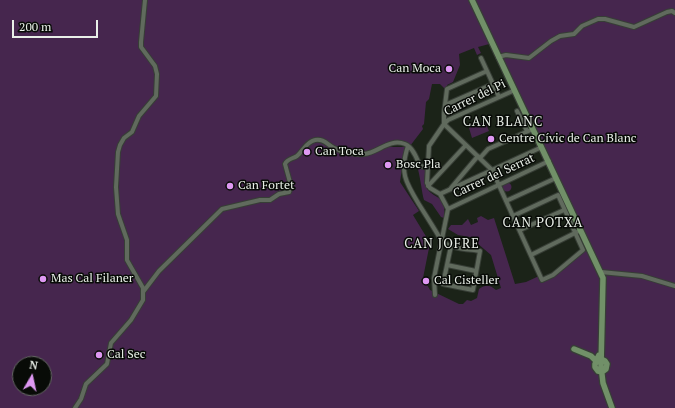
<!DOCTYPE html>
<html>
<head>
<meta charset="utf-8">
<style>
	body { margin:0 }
	#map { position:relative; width:675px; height:408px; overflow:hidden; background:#1b2318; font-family:"PT Serif",serif }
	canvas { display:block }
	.north { position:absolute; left:12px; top:356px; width:40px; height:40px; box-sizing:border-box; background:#080b07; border:1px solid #626661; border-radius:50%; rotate:9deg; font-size:11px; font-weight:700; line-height:16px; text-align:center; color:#e9efe8 }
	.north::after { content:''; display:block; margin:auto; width:14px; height:18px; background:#de98f2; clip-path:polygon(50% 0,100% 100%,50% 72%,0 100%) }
	.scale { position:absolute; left:12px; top:20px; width:86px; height:18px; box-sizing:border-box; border:2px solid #e9efe8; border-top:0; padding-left:5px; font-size:12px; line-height:14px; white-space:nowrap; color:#e9efe8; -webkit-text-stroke:3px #080b07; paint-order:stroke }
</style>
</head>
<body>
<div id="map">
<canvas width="675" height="408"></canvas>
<div class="north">N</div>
<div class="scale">200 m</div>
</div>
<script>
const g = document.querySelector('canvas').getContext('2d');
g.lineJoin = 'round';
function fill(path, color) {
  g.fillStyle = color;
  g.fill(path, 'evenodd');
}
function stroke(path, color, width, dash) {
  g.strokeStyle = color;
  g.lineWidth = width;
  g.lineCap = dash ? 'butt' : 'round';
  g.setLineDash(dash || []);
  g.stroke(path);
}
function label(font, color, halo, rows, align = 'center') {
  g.font = font + ' "PT Serif",serif';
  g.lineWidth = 3;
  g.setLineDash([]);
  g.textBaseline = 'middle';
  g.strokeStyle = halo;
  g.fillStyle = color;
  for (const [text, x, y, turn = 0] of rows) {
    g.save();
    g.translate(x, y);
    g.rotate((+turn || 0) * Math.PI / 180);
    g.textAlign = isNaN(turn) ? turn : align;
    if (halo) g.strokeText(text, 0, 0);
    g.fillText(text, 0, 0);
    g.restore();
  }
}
fill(new Path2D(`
	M0,0h675v408h-675zM493,43l96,205 -25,20 -23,12 -2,-4 -13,6 -11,2 -21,-66 -6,2 -7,-4 -4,2 1,4 -7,3 -3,-6 -6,6h-11l-3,4 10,6 12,2 21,18 10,33 -5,2c-6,-5 -10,-6 -17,-1l-2,9 -6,3 -4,-1 -4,4h-4l-29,-14 -7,-12 7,-35 -17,-28 6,-4 -19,-29 5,-35h-15l-1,-2c4,0 9,-2 12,-1 18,3 19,42 23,56l8,4 9,13 3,1c3,-25 -11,-18 -18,-31 -3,-6 0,-16 0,-22l-5,-1 -11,-18 13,-17 -1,-3 2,-2 2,-22 3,-3 3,-15h8l5,5 2,-1v-3l6,-3 7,-17 -1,-11 15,-6 3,7 4,-2 -3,-6zM20,364h24v24h-24z
	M485,122l4,9 -17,7 -3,-10z
	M502.5 187a4.5 4.5 0 1 1 9 0a4.5 4.5 0 1 1-9 0Z`), '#46264e');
const minor = new Path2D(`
	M498,57l8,-2 23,3 22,-17 9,-5 14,-2 8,-8 16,-7h7l29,8 33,-15 5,-1 3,2
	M481,58l18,39
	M445,105l48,-21
	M517,111l10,20
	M408,146c-9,27 -2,37 12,60 7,11 14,22 21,34 8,9 28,9 39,11l-7,39 -30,-6 8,-38
	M480,158l8,-9 45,-20
	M428,186l38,-41
	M451,188l27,-32
	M440,194l102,-47
	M506,201l50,-23
	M448,209l101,-48
	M513,216l45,-21 25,55 -30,25 -11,5 -50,-110 -48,-46 4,-4 67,-30
	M520,230l44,-20
	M531,255l50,-25
	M447,265l29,6
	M601,272l41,4 33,10
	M143,292l16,-21 63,-62 38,-9h10l9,-6 10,-2 2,-6 -6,-22c2,-5 7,-5 12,-8 6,-5 9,-14 18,-16 8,-2 13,5 19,8 8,4 21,7 30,6 14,-1 25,-16 41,-10 8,3 12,15 15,22l8,2
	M435,295l-1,-17 14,-69 -8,-15 -10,-6 -3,-5 2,-37 15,-22v-11l3,-24 40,-18
	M75,408l6,-9 5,-15 21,-20 4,-21 20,-23 12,-20v-12l-16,-28v-20l-9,-26 -2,-27 2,-35 2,-7 4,-7 8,-6 7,-16 17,-20 1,-22 -2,-8 -14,-19v-5l4,-42`);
const major = new Path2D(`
	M472,0l131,278 -2,88 2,17 9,25
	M574,349l17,7 5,5 3,-6
	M601,359l4,2 2,3 -1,5 -4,3
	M598,360l-3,4v3l3,4 4,1`);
stroke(minor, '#373e36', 6);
stroke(major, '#373e36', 8);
stroke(minor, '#606a5d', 4);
stroke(major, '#719068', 5.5);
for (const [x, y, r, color] of [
	[449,69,4,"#de98f2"],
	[491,139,4,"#de98f2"],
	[307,152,4,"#de98f2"],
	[388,165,4,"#de98f2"],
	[230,186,4,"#de98f2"],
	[43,279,4,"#de98f2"],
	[426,281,4,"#de98f2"],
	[99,355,4,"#de98f2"]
]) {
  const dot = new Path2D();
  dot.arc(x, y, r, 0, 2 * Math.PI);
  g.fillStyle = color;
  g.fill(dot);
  stroke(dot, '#080b07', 1.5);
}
label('12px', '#e9efe8', '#080b07', [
	["Can Moca",441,69,"right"],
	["Centre Cívic de Can Blanc",499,139],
	["Can Toca",315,152],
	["Bosc Pla",396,165],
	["Can Fortet",238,186],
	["Mas Cal Filaner",51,279],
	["Cal Cisteller",434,281],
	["Cal Sec",107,355]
], 'left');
label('12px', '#e9efe8', '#080b07', [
	["Carrer del Pi",475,98,-26],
	["Carrer del Serrat",494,176,-25]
]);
g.letterSpacing = '1px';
label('13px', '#e9efe8', '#080b07', [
	["CAN BLANC",503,122],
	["CAN POTXA",543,223],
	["CAN JOFRE",442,244]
]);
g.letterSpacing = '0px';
</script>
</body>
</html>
